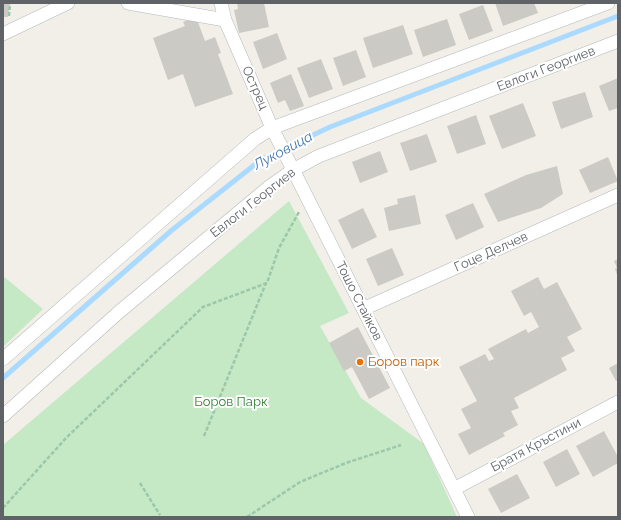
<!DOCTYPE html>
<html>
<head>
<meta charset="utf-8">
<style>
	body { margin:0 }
	#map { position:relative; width:621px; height:520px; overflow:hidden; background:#f1efe8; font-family:Raleway,sans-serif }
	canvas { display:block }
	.frame { position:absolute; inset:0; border:4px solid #5f6368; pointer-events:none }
</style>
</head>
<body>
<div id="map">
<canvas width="621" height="520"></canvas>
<div class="frame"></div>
</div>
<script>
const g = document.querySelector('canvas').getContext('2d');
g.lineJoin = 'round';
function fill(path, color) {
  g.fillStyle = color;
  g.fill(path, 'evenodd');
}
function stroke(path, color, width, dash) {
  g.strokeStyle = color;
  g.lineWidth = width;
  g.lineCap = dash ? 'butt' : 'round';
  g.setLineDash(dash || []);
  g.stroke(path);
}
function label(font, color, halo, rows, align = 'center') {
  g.font = font + ' Raleway,sans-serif';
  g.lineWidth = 4;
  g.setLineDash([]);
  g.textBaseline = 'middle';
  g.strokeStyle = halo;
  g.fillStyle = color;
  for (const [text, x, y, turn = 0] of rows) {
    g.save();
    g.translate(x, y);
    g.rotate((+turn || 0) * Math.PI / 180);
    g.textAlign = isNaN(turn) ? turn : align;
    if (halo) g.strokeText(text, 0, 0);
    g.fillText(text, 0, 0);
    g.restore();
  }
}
fill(new Path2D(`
	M289,201l60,112 -29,13 41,72 63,46 33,73h-454v-72z
	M3,276l40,33 -40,38z`), '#c5e8c5');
stroke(new Path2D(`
	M3,378l169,-148 90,-71 68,-32 288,-111`), '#aadaff', 5);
fill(new Path2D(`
	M3,3h7l-2,14h-5z
	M237,3h27l5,24 -30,6 -5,-23 4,-1z
	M495,3h39l4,10 -35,13z
	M483,5l10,26 -24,9 -10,-26z
	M196,17l9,24 10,-4 6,16 -3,1 15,40 -38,13 -12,-33 -15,6 -15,-42 32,-12 -2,-4z
	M447,19l9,26 -33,12 -9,-27z
	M403,25l10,29 -40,14 -10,-30z
	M277,33l10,26 -24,10 -10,-27z
	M356,50l10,27 -23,9 -10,-28z
	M321,59l12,30 -24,9 -12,-30z
	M291,74l13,32 -14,5 -5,-11 -7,3 -8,-20z
	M618,78v30l-9,3 -10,-25z
	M585,92l8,25 -32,12 -9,-27z
	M523,103l13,33 -34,13 -13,-33z
	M476,115l10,29 -29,10 -10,-28z
	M427,134l10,28 -27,9 -10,-28z
	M380,151l8,21 -28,11 -8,-21z
	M608,157l10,24 -28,12 -11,-23z
	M557,166l6,28 -22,14 -43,14 -14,-28 42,-19z
	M415,195l6,29 -32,7 -5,-23 14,-4 -1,-5z
	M473,203l11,24 -28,13 -11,-25z
	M363,208l14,29 -25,12 -14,-29z
	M392,248l12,27 -26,11 -12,-27z
	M618,259v18l-3,-8 2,-1 -3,-7z
	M538,277l6,12 13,-7 25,47 -15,8 8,14 -14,7 6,12 -53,28 5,10 -8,3 7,14 -15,8 2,3 -36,19 -11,-21 13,-6 -10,-19 16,-8 -18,-34 26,-13 4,7 5,-2 -6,-10 38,-20 2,4 11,-6 -8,-15 -7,4 -13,-25z
	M358,327l32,61 -21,11 -17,-32 -8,4 -15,-28z
	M618,363v17l-2,1 -7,-13z
	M604,431l14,26v6l-25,14 -17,-31z
	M567,449l13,25 -24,13 -13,-25z
	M517,474l13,24 -29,15 -13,-24z`), '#cccac5');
const minor = new Path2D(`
	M128,3l97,17
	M221,3l4,17 47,108 196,389
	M3,34l65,-31
	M363,309l255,-114
	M3,359l252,-220 17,-11 336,-125
	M3,416l116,-104 150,-125 24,-17 26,-14 299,-115
	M454,489l164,-87`);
stroke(minor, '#b5b8bc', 14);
stroke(new Path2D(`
	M9,16l1,-13
	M204,436l62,-153
	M140,483l20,32
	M3,508l63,-70 137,-131 64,-24 12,-35 20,-36
	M247,517l53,-35 46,-19 55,-18`), '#9cc7a9', 2.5, [4, 2]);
stroke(minor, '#fff', 13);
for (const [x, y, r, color] of [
	[360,362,4,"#e8710a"]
]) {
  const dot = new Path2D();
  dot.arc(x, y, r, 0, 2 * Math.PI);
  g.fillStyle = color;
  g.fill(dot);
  stroke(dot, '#fff', 1.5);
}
label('13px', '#5f6368', '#fff', [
	["Евлоги Георгиев",546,69,-21],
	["Острец",255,88,66],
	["Евлоги Георгиев",253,203,-38],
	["Гоце Делчев",491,252,-24],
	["Тошо Стайков",359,301,63],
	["Братя Кръстини",536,445,-28]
]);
label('13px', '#c56008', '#fff', [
	["Боров парк",368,362]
], 'left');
label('13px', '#348238', '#fff', [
	["Боров Парк",231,402]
]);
label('italic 14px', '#4174aa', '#fff', [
	["Луковица",283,151,-28]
]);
</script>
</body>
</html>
